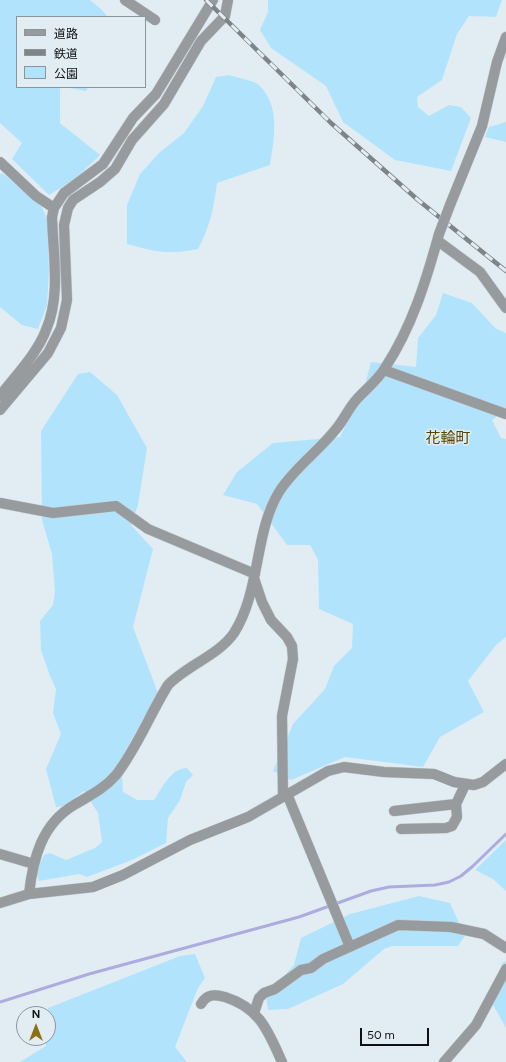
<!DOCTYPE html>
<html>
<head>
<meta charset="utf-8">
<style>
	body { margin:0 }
	#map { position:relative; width:506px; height:1062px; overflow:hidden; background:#e2edf3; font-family:Figtree,"Noto Sans JP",sans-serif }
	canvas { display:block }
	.legend { position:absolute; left:16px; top:16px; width:130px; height:72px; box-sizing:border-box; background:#e2edf3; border:1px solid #8d959a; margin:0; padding:5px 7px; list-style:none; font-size:12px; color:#0e1214 }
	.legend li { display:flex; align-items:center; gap:8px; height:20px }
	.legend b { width:20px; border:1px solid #8d959a }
	.north { position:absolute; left:16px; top:1006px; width:40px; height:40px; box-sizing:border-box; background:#e2edf3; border:1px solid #8d959a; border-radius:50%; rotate:0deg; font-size:11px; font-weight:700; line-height:16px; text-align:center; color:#0e1214 }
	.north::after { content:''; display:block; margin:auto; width:14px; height:18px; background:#8c7114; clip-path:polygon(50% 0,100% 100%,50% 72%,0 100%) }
	.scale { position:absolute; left:360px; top:1028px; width:69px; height:18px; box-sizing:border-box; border:2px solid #0e1214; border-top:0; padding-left:5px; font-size:12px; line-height:14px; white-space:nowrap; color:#0e1214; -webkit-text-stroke:3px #e2edf3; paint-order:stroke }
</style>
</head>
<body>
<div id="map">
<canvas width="506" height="1062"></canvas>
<ul class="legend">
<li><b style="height:5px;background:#989b9e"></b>道路</li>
<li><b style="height:5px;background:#7e8589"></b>鉄道</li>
<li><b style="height:11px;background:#b1e4fc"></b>公園</li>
</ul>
<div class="north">N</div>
<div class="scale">50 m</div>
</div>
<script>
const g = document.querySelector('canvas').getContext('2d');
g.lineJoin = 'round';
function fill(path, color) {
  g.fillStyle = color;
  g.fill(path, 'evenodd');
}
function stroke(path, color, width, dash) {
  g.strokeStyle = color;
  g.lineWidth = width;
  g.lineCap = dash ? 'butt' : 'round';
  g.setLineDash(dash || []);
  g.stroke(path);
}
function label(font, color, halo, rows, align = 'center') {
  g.font = font + ' Figtree,"Noto Sans JP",sans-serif';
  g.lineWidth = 3;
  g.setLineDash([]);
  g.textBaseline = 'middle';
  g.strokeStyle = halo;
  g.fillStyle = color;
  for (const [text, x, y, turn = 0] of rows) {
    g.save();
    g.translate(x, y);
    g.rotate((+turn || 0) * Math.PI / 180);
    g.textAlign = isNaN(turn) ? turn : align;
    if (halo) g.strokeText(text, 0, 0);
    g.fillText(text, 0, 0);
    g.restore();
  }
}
fill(new Path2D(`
	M0,0h90l11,9 7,8h-91v70h71l-2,4 -17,-3h-9v35l40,32 -25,24 -26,16 -37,-36 10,-16 -22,-20z
	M268,0h234l-6,17 -27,-1 -12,18 -15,46 -25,17 1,10 11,9 20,-11 12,2 10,11 -20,53 -56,-11 -52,-38 -17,-36 -55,-38 -11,-18 8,-18z
	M229,75c8,3 24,5 30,10 22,21 15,54 11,80l-53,18c-3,24 -7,44 -19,66 -32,6 -41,3 -71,-5v-39l13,-31 19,-21 25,-20 19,-27 13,-29z
	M506,122v20l-21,-5 4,-10z
	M2,173l39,32 6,14 2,51 -2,36 -9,23 -16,-4 -22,-18v-132z
	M443,293l29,10 23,25 11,5v77l-14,10 9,18 5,1v198l-10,8 -28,36 16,31 -44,25 -17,30 -78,-10 -54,23 -18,-9 20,-47 32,-35 9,-23 18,-18 1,-24 -34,-15 -1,-49 -8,-15h-23l-30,-41 -34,-9 14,-23 36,-29 67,-6 25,-52 6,-23 45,5 2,-29 18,-23z
	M90,372l27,23 30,53 -9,57 -7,20 22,24 -20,78 25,66 -37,66 2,33 14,8h17c8,-12 17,-32 33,-32l6,7 -7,7 -6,18 -12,18 -2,25 -34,17 -45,17 -8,-3 -40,7 -3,-10 8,-16 6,-2 16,7 29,-12 7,-6 -4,-29 -14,-22 -21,15 -7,1 -10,-38 15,-35 -8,-21 3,-24 -6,-13 -9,-26 -1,-29 13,-16 2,-14 -3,-37 -10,-34 -1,-89 37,-57z
	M506,840v51l-13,-12 -18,-9z
	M419,896l31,7 15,33 -7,10h-66l-8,3 -41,35 -55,25 -20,1 -2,-14 28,-31 7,-27 49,-24z
	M195,954l10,24 -7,10 -23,59 12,15h-167l26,-16v-8h2v-30l132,-52z
	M506,961v67l-14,-25 10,-40z`), '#b1e4fc');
stroke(new Path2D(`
	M0,1002l89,-28 210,-57 72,-26 18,-4 46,-2 14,-3 12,-6 12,-10 33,-32`), '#acacde', 3);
const minor = new Path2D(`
	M125,0l30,20
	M0,162l36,34 18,12
	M450,205l32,-79 15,-64 9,-25
	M438,241l42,31 26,36
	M384,370l122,44
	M0,396c15,-20 37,-42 46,-66 15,-34 7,-76 6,-113l2,-9 10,-15 39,-29 30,-46 23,-24 57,-94
	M0,410l48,-57 13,-25 6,-28 -3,-75 4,-17 5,-8 27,-18 15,-13 17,-29 32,-36 37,-63 24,-25 3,-16
	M0,503l53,10 63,-7 32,23 107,45
	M254,578l8,24 9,18 16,17 5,9 1,13 -11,57 1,80
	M287,794l63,153
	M394,811l62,-7
	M401,829l45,-1 6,-2 5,-9 -1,-13 9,-19
	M0,854l34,10
	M29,894c4,-36 13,-70 45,-89 15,-9 30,-16 42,-30 21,-27 34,-61 52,-90 18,-19 51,-30 66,-52 27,-43 20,-100 45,-141 15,-24 40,-41 57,-63 8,-9 12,-20 21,-30 9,-10 20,-18 28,-31 27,-41 41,-87 54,-134
	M0,903l29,-9 64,-7 30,-12 67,-35 58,-23 80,-46 16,-4 40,5 50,2 20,8 20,3 9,-3 23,-18
	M201,1004c6,-10 13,-10 24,-7 35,11 43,34 57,65
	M254,1013l5,-15 5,-5 11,-4 26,-19 10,-2 12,-9 75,-34 53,2 33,7 22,14
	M444,1062l32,-37 30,-56`);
stroke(minor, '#c0cacf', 11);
stroke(minor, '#989b9e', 10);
const rail = new Path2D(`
	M206,0l125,123 87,77 88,71`);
stroke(rail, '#7e8589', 4.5);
stroke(rail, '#e2edf3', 3, [9]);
const minorBridge = new Path2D(`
	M439,234l11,-29`);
stroke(minorBridge, '#c0cacf', 11, []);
stroke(minorBridge, '#989b9e', 10);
label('15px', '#554300', '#e2edf3', [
	["花輪町",448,439]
]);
</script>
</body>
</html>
